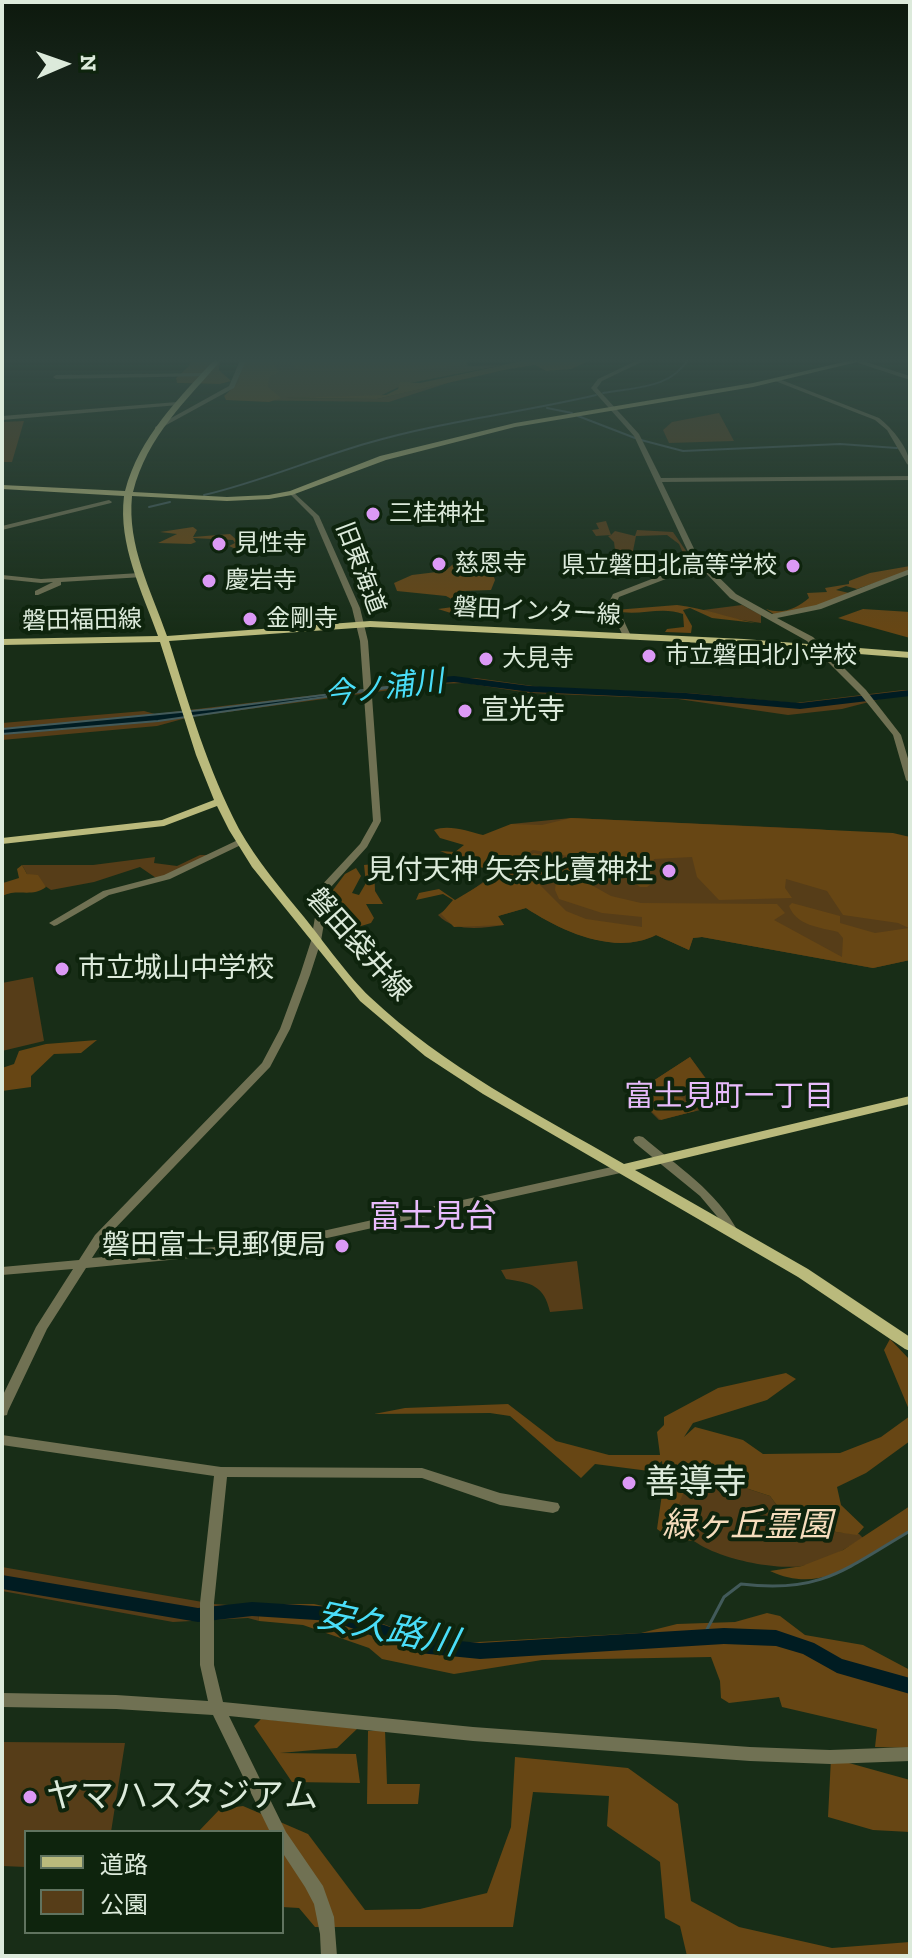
<!DOCTYPE html>
<html>
<head>
<meta charset="utf-8">
<style>
	body { margin:0 }
	#map { position:relative; width:912px; height:1958px; overflow:hidden; background:#182d17; font-family:"Zilla Slab","Noto Sans JP",serif }
	canvas { display:block }
	.frame { position:absolute; inset:0; border:4px solid #dceadb; pointer-events:none }
	.legend { position:absolute; left:24px; top:1830px; width:260px; height:104px; box-sizing:border-box; background:#0e240d; border:2px solid #60735f; margin:0; padding:10px 14px; list-style:none; font-size:24px; color:#dceadb }
	.legend li { display:flex; align-items:center; gap:16px; height:40px }
	.legend b { width:40px; border:2px solid #60735f }
	.north { position:absolute; left:24px; top:24px; width:80px; height:80px; -webkit-text-stroke:6px #0e240d; paint-order:stroke; rotate:88deg; font-size:22px; font-weight:700; line-height:32px; text-align:center; color:#dceadb }
	.north::after { content:''; display:block; margin:auto; width:28px; height:36px; background:#dceadb; clip-path:polygon(50% 0,100% 100%,50% 72%,0 100%) }
</style>
</head>
<body>
<div id="map">
<canvas width="912" height="1958"></canvas>
<div class="frame"></div>
<ul class="legend">
<li><b style="height:10px;background:#baba7c"></b>道路</li>
<li><b style="height:22px;background:#563d18"></b>公園</li>
</ul>
<div class="north">N</div>
</div>
<script>
const g = document.querySelector('canvas').getContext('2d');
g.lineJoin = 'round';
function fill(path, color) {
  g.fillStyle = color;
  g.fill(path, 'evenodd');
}
function stroke(path, color, width, dash) {
  g.strokeStyle = color;
  g.lineWidth = width;
  g.lineCap = dash ? 'butt' : 'round';
  g.setLineDash(dash || []);
  g.stroke(path);
}
function label(font, color, halo, rows, align = 'center') {
  g.font = font + ' "Zilla Slab","Noto Sans JP",serif';
  g.lineWidth = 8;
  g.setLineDash([]);
  g.textBaseline = 'middle';
  g.strokeStyle = halo;
  g.fillStyle = color;
  for (const [text, x, y, turn = 0] of rows) {
    g.save();
    g.translate(x, y);
    g.rotate((+turn || 0) * Math.PI / 180);
    g.textAlign = isNaN(turn) ? turn : align;
    if (halo) g.strokeText(text, 0, 0);
    g.fillText(text, 0, 0);
    g.restore();
  }
}
fill(new Path2D(`
	M244,358h221l3,8 35,-1 -98,19 -25,12 -95,2 92,1 77,-18 -65,21 -160,-2z
	M719,413l15,28 -65,2 -6,-13 9,-8z
	M24,421l-12,41h-10v-40z
	M606,521l5,14 4,-4 20,5 2,-6 36,2 20,29 -6,1 1,3 8,3 -32,9 -4,-2 3,-4 -10,-7 21,-4v-10l6,9 -8,9 14,-8 -7,-16 -12,-9 -31,1 -4,20 -16,2 -2,-16 -6,-6 3,-1 -15,1 -4,-6 7,-1 -3,-6z
	M742,605l19,10v8l-46,-7 -12,-6z
	M428,678h48l71,10 142,5 106,10 108,-13h7v6l-14,-1 -54,14 -54,6 -110,-16 -149,-6 -64,-10 -30,1 -245,33 -33,9 -155,14v-17l142,-12 11,3 220,-26z
	M571,818l244,11 95,8v123l-37,8 -171,-31 -9,1 -4,12 -33,-15c-40,21 -95,-4 -130,-27l-28,8 6,9c-22,3 -49,8 -66,-10l63,-46 10,-45z
	M200,855h9l-50,25 -19,-13 -46,15 -43,8 -24,-16 -5,-9h71l62,-8 -1,6 23,3z
	M33,977l11,64 -42,10v-68z
	M690,1057l35,47 -66,16 -26,-26z
	M577,1261l6,48 -33,3c-6,-27 -19,-29 -44,-33l-5,-9z
	M690,1476l22,1 58,19 14,19 11,6 17,-2 24,13 23,2 4,4c-18,11 -40,25 -61,28 -31,5 -120,-12 -126,-49 -1,-11 10,-30 14,-41z
	M2,1567l212,37 44,3 1,14 -11,-3 -75,4 -171,-31z
	M2,1742l123,1 -14,89h-85v35l-24,-1z`), '#563d18');
fill(new Path2D(`
	M192,358h33l-5,3 -1,9 12,11 -11,3 -43,-1 -1,-5 13,-12z
	M244,358h30l-2,4 7,10 -10,5 -1,10 13,11 -12,4 -43,-2 -2,-4 14,-13z
	M293,358h164l4,3 -2,5 -56,5 -100,-1 -9,-2z
	M536,358h73l-18,2 -20,9 -25,2 -11,-6 -26,4 -132,30 -92,-1 101,-3 12,-6 2,-7 20,1z
	M193,527l4,3 -4,7 37,-3 10,9v8l-11,-5 6,-3 -2,-3 -40,-2 3,4 -5,2 -33,-1 19,-9 -17,-2z
	M476,558l14,7 5,15 -4,10 -29,1 1,10 -4,1 9,10 -14,2 -16,-5 15,-2v-5h4l-11,-6 -49,-5 -3,-8 18,-8 33,-4 14,-12z
	M910,566v5l-53,18 -11,-3 -10,4 13,3 -26,12 -48,10 -9,-6c17,6 31,-1 43,-11l-2,-5 20,-1 -2,-4 24,-4v-3l21,-8z
	M677,605c27,3 52,13 79,18l-44,-5 -22,-10 -7,2 9,16 -1,7 -26,-1 2,-3 17,-2 -1,-13c-23,-9 -48,4 -68,-4z
	M863,609l47,3v26l-72,-20z
	M571,818l322,15 17,4v123l-37,8 -171,-31 -9,1 -4,12 -33,-15c-42,21 -95,-4 -130,-27l-28,8 6,9 -50,2 -13,-13 12,-14 -10,-6 -27,6 3,-7 20,-4 16,11 45,-27 32,4 34,34 20,8 56,8v-10l-40,-4 -43,-14 -4,-9 2,-19 -32,-11 9,-7 31,8 15,9 6,12 25,14 30,7 136,1 8,9 -11,7 68,37 1,-19 -5,-6c-19,-5 -41,-6 -49,-26l3,-3 48,13v7l35,10 34,-5 -11,-5 -55,-8 -16,-24 -41,-12 -1,9 7,10 -73,2 -22,-23 -5,-20 -38,2 -8,18 5,7 -4,3h-7l-14,-11h-29l-1,-10 -16,-8 -47,-8c-48,28 -46,20 -93,1l15,1 9,-7 -24,-7 -6,-8c14,-6 34,1 49,5l28,-11 31,1z
	M374,864l1,27 8,13h-17l8,14 -3,5 -33,10 -9,-8 12,-8v-9l-6,-1 -5,-13 15,-20 11,-6 5,8 -9,17 7,2 7,-12 -2,-18z
	M22,865l5,9 11,1 8,12c-15,11 -27,1 -44,9v-18l1,5 16,-5 -2,-9z
	M97,1040l-16,13 -27,1 -23,22v11l-29,4v-23l12,-4 5,-13 27,-7z
	M690,1057l32,45 -5,4h-14l-10,-15c-13,-6 -23,-6 -34,3l24,4 1,6 11,7 -34,9 -28,-26z
	M890,1339l20,21v52l-26,-62z
	M786,1373l10,6 -29,21 -74,23 -9,14 11,-10 48,13 20,14 77,-1 41,-16 29,-21v25l-44,32 -29,14 4,18 23,22 -7,8 -21,-3 -26,-14 -15,3 -11,-6 -14,-19 -58,-19 -22,-1 -15,38 5,13 15,14 -24,-2 -14,-10 7,-49 -2,-19 -13,10 -54,-7 -14,14 -71,-62 -20,-3 -116,1 31,-6 103,-4 48,37 53,14h51l-3,-23 7,-7v-8l54,-29z
	M910,1506v25c-46,25 -85,66 -140,40l32,-5 41,-16z
	M277,1604h37l40,9 53,20 53,10 181,-10 36,-9 58,-2 32,-9 13,3 25,19 58,10 47,25v78l-35,-1 2,-18 -95,-22 -3,-10 -50,6 -8,-5 -1,-17 -9,-24 -169,3 -88,14 -72,-15 -13,-11 -66,-23 -44,-4 -1,-14z
	M261,1719l97,9 -21,20 -57,5 76,1 4,29 -68,-1 -38,-56z
	M385,1730l2,54h33l-2,20h-51l1,-73z
	M515,1757l113,11 50,36 13,97 48,26 93,21 78,-6v14h-223l-7,-30 -15,-8 -5,-56 -53,-36 2,-30 -76,-4 -20,135h-198l-16,-19 -17,-1v-75h-84l22,-23 23,-3 65,28 57,76 55,-1 67,-16 24,-66z
	M831,1758l79,22v52l-37,-2 -45,-13z`), '#674614');
const water = new Path2D(`
	M443,680l-285,41 -156,13v-5l210,-20z`);
fill(water, '#001c22');
stroke(water, '#425a5a', 2);
stroke(new Path2D(`
	M603,393c33,-6 68,-4 86,-35
	M547,408l25,5
	M578,416l57,22
	M641,440l42,11 157,-7 57,4
	M204,495c56,-13 108,-36 164,-52 75,-22 152,-30 228,-48
	M149,507l21,-5`), '#425a5a', 2);
stroke(new Path2D(`
	M703,1637l21,-40 17,-13c80,10 104,-15 169,-53`), '#425a5a', 3);
fill(new Path2D(`
	M454,676l76,10 156,7 114,10 110,-13v6l-110,13 -114,-10 -156,-7 -76,-10 -26,2 -5,-3 5,-3z
	M2,1575l196,33 54,-6 80,5 87,30 61,6 244,-15 52,2 38,13 28,16 68,19v16l-73,-21 -34,-19 -27,-8 -52,-2 -244,15 -61,-6 -87,-32 -80,-5 -54,6 -196,-33z`), '#001c22');
fill(new Path2D(`
	M241,358h6l-13,30 -75,41h-4v-2l74,-41z
	M642,358h8l-48,23 -5,7 42,46 22,44 249,-2v4l-248,2 36,75 38,37 36,20 44,-9 94,-36v5l-89,35 -44,9 36,19 53,53 35,45 9,30v18l-4,-3 -13,-45 -33,-41 -53,-53 -77,-43 -28,-29 -18,3 -65,25 -3,7 15,32 -4,2 -4,-2 -15,-32 5,-10 67,-26 19,-2 -8,-8 -57,-122 -43,-48 7,-9z
	M860,360l50,16v4l-52,-17 -1,-1z
	M205,373l2,1v2l-151,3 -3,-2 3,-2z
	M775,379h4l100,39c13,10 31,31 31,48l-3,-2 -20,-34 -12,-10 -100,-39z
	M177,402l2,1v2l-177,15v-4z
	M292,491l27,25 41,92 8,33 13,180 -14,26 -37,41 -9,53 -11,34 -20,54 -20,38 -167,174 -11,17 181,-16 352,-78 4,1 2,3 -2,3 -4,1 -352,78 -187,18 -39,61 -39,82 -1,4 -5,1v-19l34,-70 37,-58 -71,6v-8l77,-7 16,-25 167,-172 18,-34 20,-54 11,-34 9,-54 40,-43 13,-23 -13,-180 -8,-33 -39,-91 -24,-24z
	M109,500l3,2 -1,1 -109,27v-4z
	M140,573h3v4l-82,5v3l-23,10h-3v-4l18,-9 -12,1 -39,-4v-4l39,4z
	M240,839l3,1 2,2 -2,2 -73,35 -61,16 -52,30 -3,1 -5,-3 54,-32 61,-16z
	M639,1136l4,1c36,31 73,53 96,96l-2,3h-8l-8,-15 -21,-25 -65,-53 -2,-3 2,-3z
	M2,1435l219,32 201,1 78,25 58,10 2,4 -2,4 -5,2 -53,-8 -78,-27 -195,-1 -13,126v62l9,37 250,25 277,20 80,3 80,-3v14l-80,3 -80,-3 -277,-20 -244,-25 57,116 37,54 11,31 3,39h-16l-1,-22 -6,-30 -9,-17 -23,-35v-20h-12l-57,-117 -97,-6 -114,-2v-14l114,2 92,6 -8,-36v-62l14,-127 -212,-31z`), '#707153');
fill(new Path2D(`
	M216,358h7c-36,42 -76,78 -90,134l94,5 42,-2 21,-4 90,-35 135,-33 238,-40 108,-25h13l-121,29 -238,40 -129,33 -94,35 -23,4 -42,2 -95,-5c-5,50 19,94 35,140l203,-15 374,18 166,13v6l-166,-13 -374,-18 -201,14c20,64 39,129 70,188 18,32 42,60 65,88 20,25 44,59 66,80 74,70 166,116 254,167l286,-68v8l-275,66 173,99 102,68v14l-5,-2 -107,-72 -315,-183 -58,-38 -65,-55 -108,-134 -23,-37 -12,-24 -53,20 -162,18v-6l160,-18 52,-20 -18,-45 -36,-113 -158,3v-6l156,-3c-16,-45 -40,-91 -34,-140l-122,-7v-4l123,6c14,-54 54,-93 91,-133z`), '#baba7c');
const sky = g.createLinearGradient(0, 0, 0, 632);
sky.addColorStop(0, '#0d190d');
sky.addColorStop(0.57, '#374c47');
sky.addColorStop(1, '#374c4700');
g.fillStyle = sky;
g.fillRect(0, 0, 912, 632);
for (const [x, y, r, color] of [
	[373,514,8,"#db99f5"],
	[219,544,8,"#db99f5"],
	[439,564,8,"#db99f5"],
	[793,566,8,"#db99f5"],
	[209,581,8,"#db99f5"],
	[250,619,8,"#db99f5"],
	[649,656,8,"#db99f5"],
	[486,659,8,"#db99f5"],
	[465,711,8,"#db99f5"],
	[669,871,8,"#db99f5"],
	[62,969,8,"#db99f5"],
	[342,1246,8,"#db99f5"],
	[629,1483,8,"#db99f5"],
	[30,1797,8,"#db99f5"]
]) {
  const dot = new Path2D();
  dot.arc(x, y, r, 0, 2 * Math.PI);
  g.fillStyle = color;
  g.fill(dot);
  stroke(dot, '#0e240d', 3);
}
label('24px', '#dceadb', '#0e240d', [
	["三桂神社",389,514],
	["見性寺",235,544],
	["慈恩寺",455,564],
	["県立磐田北高等学校",777,566,"right"],
	["慶岩寺",225,581],
	["金剛寺",266,619],
	["市立磐田北小学校",665,656],
	["大見寺",502,659]
], 'left');
label('24px', '#dceadb', '#0e240d', [
	["旧東海道",360,568,69],
	["磐田インター線",537,612,3],
	["磐田福田線",82,621,-1]
]);
label('28px', '#dceadb', '#0e240d', [
	["宣光寺",481,711],
	["見付天神 矢奈比賣神社",653,871,"right"],
	["市立城山中学校",78,969],
	["磐田富士見郵便局",326,1246,"right"]
], 'left');
label('28px', '#dceadb', '#0e240d', [
	["磐田袋井線",358,945,48]
]);
label('italic 30px', '#4adef9', '#0e240d', [
	["今ノ浦川",384,689,-7]
]);
label('30px', '#e8bbfc', '#0e240d', [
	["富士見町一丁目",729,1097]
]);
label('32px', '#e8bbfc', '#0e240d', [
	["富士見台",433,1218]
]);
label('34px', '#dceadb', '#0e240d', [
	["善導寺",645,1483],
	["ヤマハスタジアム",46,1797]
], 'left');
label('italic 34px', '#f5dcbc', '#0e240d', [
	["緑ヶ丘霊園",747,1526]
]);
label('italic 36px', '#4adef9', '#0e240d', [
	["安久路川",387,1630,12]
]);
</script>
</body>
</html>
